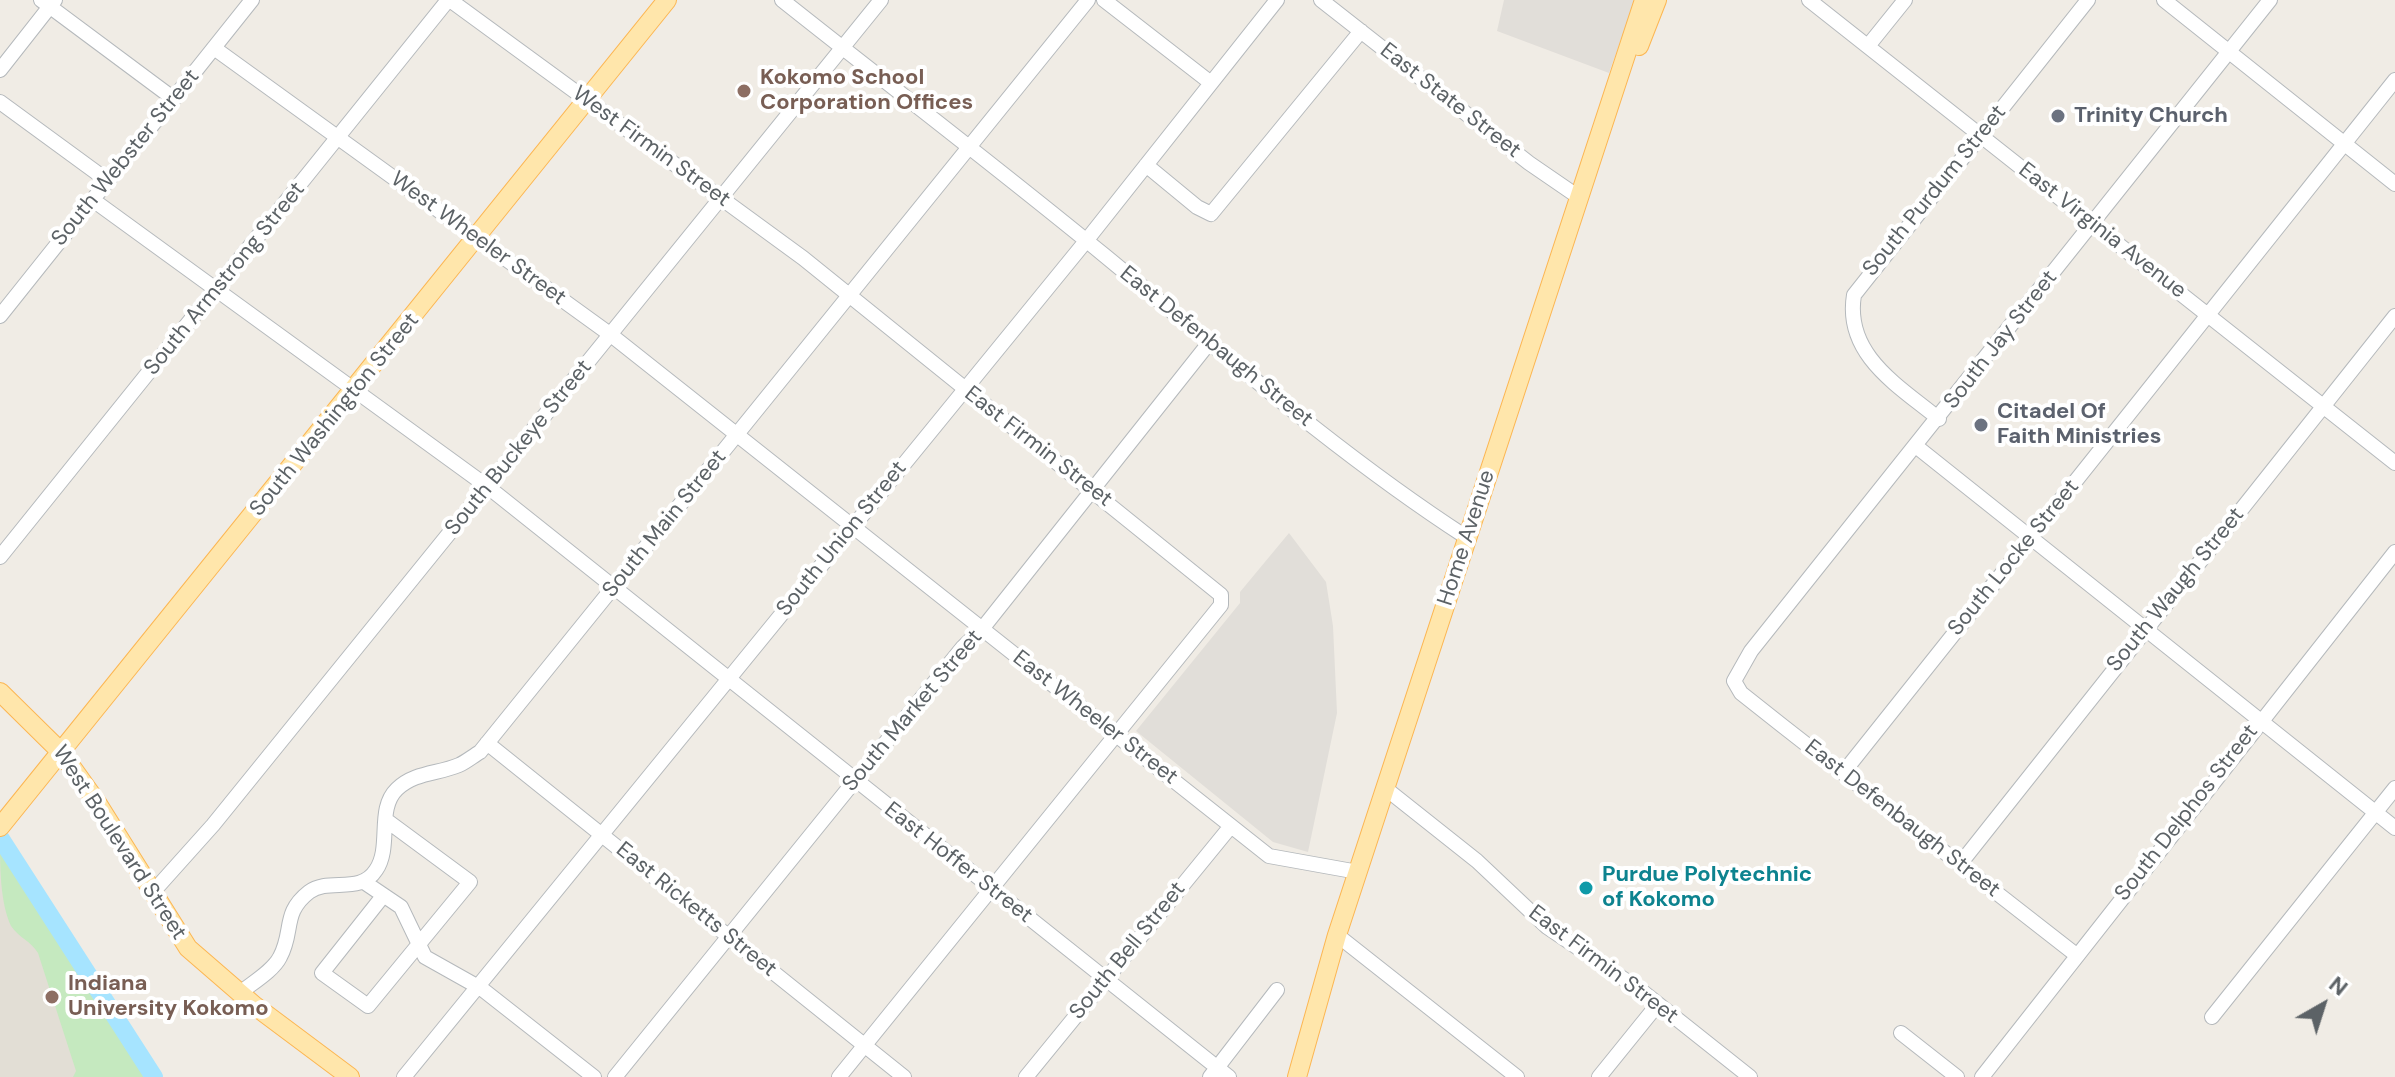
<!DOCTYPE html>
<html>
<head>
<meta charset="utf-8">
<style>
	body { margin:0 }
	#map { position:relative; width:2395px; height:1077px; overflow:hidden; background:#f0ece5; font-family:"DM Sans",sans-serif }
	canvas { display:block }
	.north { position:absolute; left:2283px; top:965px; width:80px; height:80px; -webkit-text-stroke:6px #fff; paint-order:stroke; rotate:39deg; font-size:22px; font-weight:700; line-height:32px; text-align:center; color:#5c6266 }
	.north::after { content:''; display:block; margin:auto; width:28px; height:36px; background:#5c6266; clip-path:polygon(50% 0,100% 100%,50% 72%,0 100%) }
</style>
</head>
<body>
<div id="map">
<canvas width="2395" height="1077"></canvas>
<div class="north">N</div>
</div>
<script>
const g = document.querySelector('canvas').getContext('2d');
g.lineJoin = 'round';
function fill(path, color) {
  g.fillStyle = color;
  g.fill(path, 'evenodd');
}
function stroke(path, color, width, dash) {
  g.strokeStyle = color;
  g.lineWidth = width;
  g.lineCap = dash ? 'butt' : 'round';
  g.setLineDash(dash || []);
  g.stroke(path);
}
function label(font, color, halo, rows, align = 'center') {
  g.font = font + ' "DM Sans",sans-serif';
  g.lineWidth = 8;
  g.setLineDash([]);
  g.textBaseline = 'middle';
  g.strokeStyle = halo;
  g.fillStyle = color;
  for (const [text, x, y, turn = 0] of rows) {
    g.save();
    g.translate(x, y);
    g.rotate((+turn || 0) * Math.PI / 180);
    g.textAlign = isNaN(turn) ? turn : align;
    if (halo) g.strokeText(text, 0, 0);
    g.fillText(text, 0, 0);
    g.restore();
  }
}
fill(new Path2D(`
	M1504,0h131l-26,73 -112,-42z
	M1289,533l37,49 7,44 4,87 -29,139 -35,-10 -137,-111 104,-128v-11z`), '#e1ded9');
fill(new Path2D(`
	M0,838l62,92 92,147h-154z`), '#e2ded5');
fill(new Path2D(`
	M0,838l154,239h-81l3,-6 -38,-118c-7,-12 -19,-15 -27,-27 -11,-24 -11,-59 -11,-88z`), '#c5e9bf');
stroke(new Path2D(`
	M1,839l153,238`), '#a6e4ff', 18);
const minor = new Path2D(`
	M41,0l133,99
	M450,0l353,258 418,337v10l-382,472
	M782,0c107,85 216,168 322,255 118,97 234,199 362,282
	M1104,0l107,83
	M1321,0l208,163 51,35
	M1809,0l586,463
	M2164,0l231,184
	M1868,46l37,-46
	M214,48l397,287 658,521 89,16
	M0,70l55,-70
	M0,102l108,79
	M1146,165l51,42 14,7 150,-183
	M93,200l395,287 741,590
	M0,316l252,-316
	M1939,419c-40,-33 -95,-64 -85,-124l234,-295
	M1917,447l478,381
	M0,557l448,-557
	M487,743l417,334
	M1843,773l552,-693
	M1385,788l92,73 70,66 96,65 107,85
	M1960,864l435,-548
	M364,882l37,25 24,50 57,32 112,88
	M153,892l60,-67 668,-825
	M383,896l-61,77 46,33 102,-124 -84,-62
	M1337,935l180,142
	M2075,954l-291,-227 -43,-34 -7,-12 17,-30 519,-651
	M240,993c12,-10 33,-22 40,-36 14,-26 2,-44 29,-65 20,-15 51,3 67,-22 16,-23 0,-61 21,-81 18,-17 41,-15 62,-24 7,-3 14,-9 21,-13l608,-752
	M2212,1017l183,-229
	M1901,1033l56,44
	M404,1077l682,-836 191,-241
	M615,1077l348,-430 19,-18 227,-286
	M1026,1077l205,-251
	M1210,1077l67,-87
	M1599,1077l59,-73
	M1982,1077l413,-525`);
const major = new Path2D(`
	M1639,46l18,-46
	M0,692l61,60 35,49 92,147 67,58 95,71
	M0,827l667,-827
	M1297,1077l40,-142 307,-935`);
stroke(minor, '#b5b9bc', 16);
stroke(major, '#fcb652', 20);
stroke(minor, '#fff', 14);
stroke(major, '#ffe6ab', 18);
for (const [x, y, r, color] of [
	[744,91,8,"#8d6e63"],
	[2058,116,8,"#6b7280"],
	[1981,425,8,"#6b7280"],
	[1586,888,8,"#0f9aa8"],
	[52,997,8,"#8d6e63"]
]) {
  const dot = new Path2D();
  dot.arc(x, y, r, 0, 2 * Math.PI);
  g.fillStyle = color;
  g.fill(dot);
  stroke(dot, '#fff', 3);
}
label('bold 22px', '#785e54', '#fff', [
	["Kokomo School",760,78],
	["Corporation Offices",760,103],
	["Indiana",68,984],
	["University Kokomo",68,1009]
], 'left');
label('22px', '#5c6266', '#fff', [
	["East State Street",1450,101,38],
	["West Firmin Street",651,147,36],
	["South Webster Street",126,158,-51],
	["South Purdum Street",1935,191,-51],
	["East Virginia Avenue",2102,231,38],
	["West Wheeler Street",478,239,36],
	["South Armstrong Street",225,279,-51],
	["South Jay Street",2001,340,-52],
	["East Defenbaugh Street",1216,347,39],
	["South Washington Street",335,415,-51],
	["East Firmin Street",1038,447,38],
	["South Buckeye Street",519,448,-51],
	["South Main Street",665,524,-51],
	["Home Avenue",1467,538,-72],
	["South Union Street",842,539,-51],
	["South Locke Street",2014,558,-51],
	["South Waugh Street",2176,590,-51],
	["South Market Street",913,711,-50],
	["East Wheeler Street",1095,718,38],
	["South Delphos Street",2187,813,-52],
	["East Defenbaugh Street",1902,819,38],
	["West Boulevard Street",119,843,57],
	["East Hoffer Street",958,863,38],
	["East Ricketts Street",696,910,39],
	["South Bell Street",1128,951,-51],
	["East Firmin Street",1603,965,37]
]);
label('bold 22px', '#5b616d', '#fff', [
	["Trinity Church",2074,116],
	["Citadel Of",1997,412],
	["Faith Ministries",1997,437]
], 'left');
label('bold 22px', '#0d838f', '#fff', [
	["Purdue Polytechnic",1602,875],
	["of Kokomo",1602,900]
], 'left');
</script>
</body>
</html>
